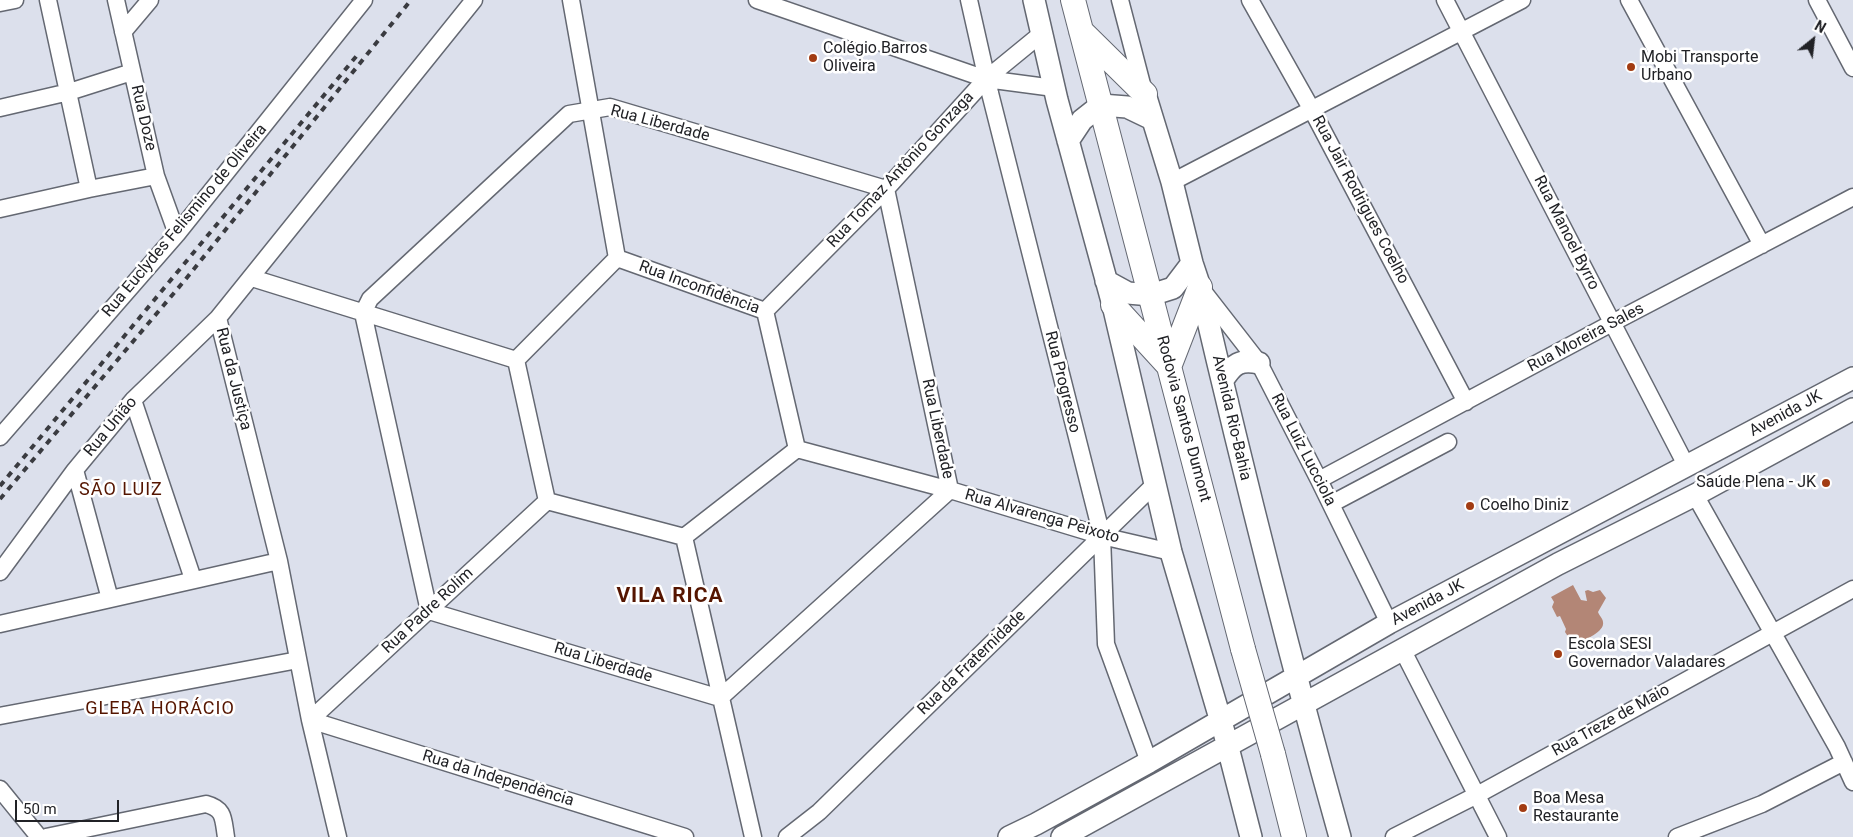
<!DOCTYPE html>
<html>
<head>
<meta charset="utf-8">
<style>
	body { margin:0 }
	#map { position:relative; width:1853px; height:837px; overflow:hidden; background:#dce0ec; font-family:Roboto,sans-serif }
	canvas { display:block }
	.north { position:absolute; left:1788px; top:15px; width:50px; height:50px; -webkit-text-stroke:4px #fff; paint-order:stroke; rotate:29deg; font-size:14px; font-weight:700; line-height:20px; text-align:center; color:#212226 }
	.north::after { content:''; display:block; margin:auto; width:18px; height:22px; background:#212226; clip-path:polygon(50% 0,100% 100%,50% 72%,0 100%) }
	.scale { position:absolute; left:15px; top:800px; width:104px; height:22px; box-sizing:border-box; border:2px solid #212226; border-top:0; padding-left:6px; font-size:15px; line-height:18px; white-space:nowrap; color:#212226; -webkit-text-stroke:4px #fff; paint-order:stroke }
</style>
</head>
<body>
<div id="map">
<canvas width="1853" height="837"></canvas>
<div class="north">N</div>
<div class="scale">50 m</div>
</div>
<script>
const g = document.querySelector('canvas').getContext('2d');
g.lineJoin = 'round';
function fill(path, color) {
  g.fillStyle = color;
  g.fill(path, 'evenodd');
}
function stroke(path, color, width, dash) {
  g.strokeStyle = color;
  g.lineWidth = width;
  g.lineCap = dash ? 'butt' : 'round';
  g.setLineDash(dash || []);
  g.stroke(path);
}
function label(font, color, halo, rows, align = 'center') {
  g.font = font + ' Roboto,sans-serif';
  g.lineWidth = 5;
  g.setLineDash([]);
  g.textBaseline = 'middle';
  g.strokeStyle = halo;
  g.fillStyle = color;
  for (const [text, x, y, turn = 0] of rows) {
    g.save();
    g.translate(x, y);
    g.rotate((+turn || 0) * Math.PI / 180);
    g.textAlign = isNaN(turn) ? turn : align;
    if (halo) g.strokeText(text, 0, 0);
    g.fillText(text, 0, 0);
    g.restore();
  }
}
fill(new Path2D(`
	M1573,585l8,15 6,1 -2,-10 3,-1 5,2 7,-2 6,8 -8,14c1,3 5,7 5,10 2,10 -19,18 -26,22h-4l-8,-12 1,-3 -6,-13 -3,1 -5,-10 2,-5 -3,-5z`), '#b38676');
const minor = new Path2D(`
	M48,0l41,189
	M116,0l40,176 21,58
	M571,0l46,258
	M757,0l229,79 68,9
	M969,0l21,93 112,443 4,108 43,118
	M1120,0l24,92
	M1250,0l62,110 154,292
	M1445,0l242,467
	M1629,0l133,245
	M1817,0l36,68
	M0,3l15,-3
	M123,32l27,-32
	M610,107l276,82 64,301 -230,208 -291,-87 -66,-298 7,-14 199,-185z
	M0,108l69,-16 63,-20
	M1172,182l350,-182
	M0,209l89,-20 67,-13
	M252,278l264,82
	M1203,291l56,72 60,117 70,143
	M765,311l121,-122 100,-110 55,-45
	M133,400l60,179
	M0,437l177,-203 187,-234
	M797,449l153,41 152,46 69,16
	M75,470l35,129
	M1319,480l293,-157 241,-126
	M1695,495l142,252 16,35
	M547,501l-31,-141 101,-102 148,53
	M547,501l137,36 113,-88 -32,-138
	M1331,504l117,-62
	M684,537l69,300
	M0,572l75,-102 58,-70 85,-82
	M0,624l279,-63
	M1402,649l96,188
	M0,716l298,-56
	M310,720l375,117
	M310,720l237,-219
	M0,789l39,48
	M46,837l160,-33c19,5 17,15 20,33
	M338,837l-28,-117 -31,-159 -61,-243 256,-318
	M787,837l32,-25 335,-327
	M1394,837l83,-42 376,-206
	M1677,837l85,-33 82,-42`);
const major = new Path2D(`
	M1034,0l23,100 56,205 58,247 53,180 27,105
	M1145,94l27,88 20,81 8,24c43,184 89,368 140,550
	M1068,141l14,-21 19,-15 26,2 25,12
	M1106,281l22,12 23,2 22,-7 19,-25
	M1223,380c10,-16 17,-21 36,-17
	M1009,837l27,-13 113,-62 240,-139 464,-245
	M1062,837l496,-273 137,-69 158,-86`);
const highway = new Path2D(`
	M1073,0l170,649
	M1081,31l64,63
	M1113,305l54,59
	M1169,367l31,-80
	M1273,754l21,83`);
stroke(minor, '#646872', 19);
stroke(major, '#646872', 24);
stroke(highway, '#646872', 26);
stroke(minor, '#fff', 16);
stroke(major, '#fff', 21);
stroke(highway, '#fff', 24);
stroke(new Path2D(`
	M0,486l359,-433
	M0,499l185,-219 226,-280`), '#3a3b40', 4, [6, 6]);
const highwayBridge = new Path2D(`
	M1243,649l30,105`);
stroke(highwayBridge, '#646872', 26, []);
stroke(highwayBridge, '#fff', 24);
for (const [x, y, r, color] of [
	[813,58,5,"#a23c13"],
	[1631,67,5,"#a23c13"],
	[1826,483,5,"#a23c13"],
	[1470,506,5,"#a23c13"],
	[1558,654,5,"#a23c13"],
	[1523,808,5,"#a23c13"]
]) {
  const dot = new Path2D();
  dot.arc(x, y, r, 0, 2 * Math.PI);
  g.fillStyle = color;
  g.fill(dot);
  stroke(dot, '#fff', 2);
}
label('16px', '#212226', '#fff', [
	["Colégio Barros",823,49],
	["Oliveira",823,67],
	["Mobi Transporte",1641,58],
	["Urbano",1641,76],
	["Saúde Plena - JK",1816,483,"right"],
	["Coelho Diniz",1480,506],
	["Escola SESI",1568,645],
	["Governador Valadares",1568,663],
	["Boa Mesa",1533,799],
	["Restaurante",1533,817]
], 'left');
label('16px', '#212226', '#fff', [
	["Rua Doze",143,118,77],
	["Rua Liberdade",660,124,15],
	["Rua Tomaz Antônio Gonzaga",901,170,-47],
	["Rua Jair Rodrigues Coelho",1360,200,62],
	["Rua Euclydes Felismino de Oliveira",185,221,-50],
	["Rua Manoel Byrro",1566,233,63],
	["Rua Inconfidência",699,288,20],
	["Rua Moreira Sales",1586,338,-28],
	["Rua da Justiça",233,379,76],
	["Rua Progresso",1062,382,76],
	["Avenida JK",1786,414,-28],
	["Avenida Rio-Bahia",1231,418,77],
	["Rodovia Santos Dumont",1183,419,75],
	["Rua União",111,427,-50],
	["Rua Liberdade",937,429,78],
	["Rua Luiz Lucciola",1303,450,63],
	["Rua Alvarenga Peixoto",1042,517,16],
	["Avenida JK",1428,603,-28],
	["Rua Padre Rolim",428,611,-43],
	["Rua Liberdade",603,663,17],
	["Rua da Fraternidade",972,663,-44],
	["Rua Treze de Maio",1611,721,-29],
	["Rua da Independência",498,779,17]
]);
g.letterSpacing = '1px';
label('18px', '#551500', '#fff', [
	["SÃO LUIZ",121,490],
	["GLEBA HORÁCIO",160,709]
]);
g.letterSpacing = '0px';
g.letterSpacing = '1px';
label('bold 21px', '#551500', '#fff', [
	["VILA RICA",670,597]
]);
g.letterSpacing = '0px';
</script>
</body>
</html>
